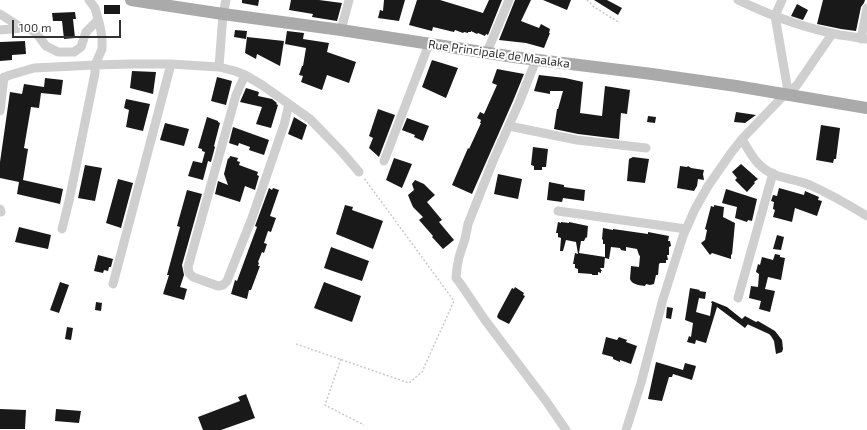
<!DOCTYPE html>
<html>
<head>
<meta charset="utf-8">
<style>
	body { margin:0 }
	#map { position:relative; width:867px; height:430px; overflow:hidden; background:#fff; font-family:"Exo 2",sans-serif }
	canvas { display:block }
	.scale { position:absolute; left:12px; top:20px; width:109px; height:18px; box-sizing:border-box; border:2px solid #323232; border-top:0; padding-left:5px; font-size:12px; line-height:14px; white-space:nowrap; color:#323232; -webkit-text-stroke:3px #fff; paint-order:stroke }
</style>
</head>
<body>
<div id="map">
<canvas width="867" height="430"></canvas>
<div class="scale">100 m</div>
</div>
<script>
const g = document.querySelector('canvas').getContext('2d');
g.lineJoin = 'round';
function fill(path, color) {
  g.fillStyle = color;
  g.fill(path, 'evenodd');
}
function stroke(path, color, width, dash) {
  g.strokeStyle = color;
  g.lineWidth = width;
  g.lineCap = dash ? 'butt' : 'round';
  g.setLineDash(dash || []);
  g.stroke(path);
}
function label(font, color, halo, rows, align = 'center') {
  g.font = font + ' "Exo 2",sans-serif';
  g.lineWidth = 4;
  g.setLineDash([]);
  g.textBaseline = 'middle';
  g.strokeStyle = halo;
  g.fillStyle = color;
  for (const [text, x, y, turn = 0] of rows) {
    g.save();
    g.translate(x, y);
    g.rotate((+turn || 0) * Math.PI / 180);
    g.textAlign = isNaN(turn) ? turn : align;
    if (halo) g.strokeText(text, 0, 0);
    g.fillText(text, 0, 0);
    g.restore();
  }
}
fill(new Path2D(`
	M242,0h17l-1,6 -16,-3z
	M291,0h28l23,3 -5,18 -25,-4 1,-3 -24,-4z
	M384,0h21l-6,21 -21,-3 2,-8 3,1z
	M417,0h23l43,13 6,-13h13l-14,35 -2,-1 -1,2 -7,-3 -1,1 -6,-3v1h-3v1l-4,-1 -1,1 -8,-3 -1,2 -21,-5 -1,4 -23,-6z
	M515,0h16l-10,21 18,7 2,-4 9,5 -1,4h1l-6,15 -18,-5 -27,-3z
	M543,0h28l-4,10z
	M594,0h13l15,8 -4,7z
	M823,0h42l-1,3 -3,4 -5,24 -15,-2 -24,-5z
	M797,4l11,6 -5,10 -12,-4z
	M104,5h16v9h-16z
	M75,12l1,7h-3l2,19 -11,1 -2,-18h-9l-1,-8z
	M235,30l12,1 -1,8 -12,-2z
	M287,31l17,2 -1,6 26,4 -2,9 29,10 -7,21 -22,-8 -5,15 -21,-8 2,-6 -4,-1 3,-9h1l3,-18 -21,-4z
	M247,37l37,4 -4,25 -23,-12 -1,5 -11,-6z
	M25,41l1,13 -14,1v5l-12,1v-19z
	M432,60l26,8 -12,30 -24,-11z
	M497,69l27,5 -11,27 -41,93 -20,-9 16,-37 1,1 12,-26h-1l1,-3 -4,-2 3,-6 4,2 13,-29 -5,-2z
	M132,71l24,1 -3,22 -23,-6z
	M539,75l26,3 18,4 -3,31 22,3 3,-30 25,4 -3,24 -6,-1 -2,26 -41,-5 -24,-5 3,-20h1l5,-18h-13v3l-16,-3z
	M217,77l15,4 -6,24 -15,-4z
	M45,78l18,2 -2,15 -20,-2 -2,15 -8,-1 -7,41 4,1 -5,31 40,9 -3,15 -43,-10 2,-12 -19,-4v-16l10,-70 12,2 2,-10 20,3z
	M246,88l13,4 -1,4 14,3 5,4 -1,1 2,1 -7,23 -15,-4 6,-17 -22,-5z
	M126,99l24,5 -7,27 -17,-4 3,-17 -5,-2z
	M378,109l17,6 -16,42 -10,-9 4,-10 -4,-2z
	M736,112l20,3 -11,8 -11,-1z
	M648,116l8,1 -1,6 -8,-1z
	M207,117l11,4v1l2,1 -6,23 1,1 -4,15 -3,-1 -5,19 -15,-4 5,-15 9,2 3,-11 -3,-1v-2l-4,-1z
	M294,117l13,8 -5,15 -14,-6z
	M407,118l22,8 -6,15 -9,-4 1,-2 -13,-5z
	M165,123l24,6 -5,17 -24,-6z
	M821,125l19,3 -4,31h-2l-1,4 -17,-3z
	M233,127l36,13 -5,15 -15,-5 1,-3 -11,-4 -1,3 -9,-3z
	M533,147l15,2 -2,18h-4v3h-8v-4l-3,-1z
	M230,156l8,2 -1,3 3,1 -1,3 19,7 -1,3 2,1 -4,14 -10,-4 -5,16 -25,-8 3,-13 10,4 -4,-11 4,-16 1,1z
	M633,157l16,2 -4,24 -18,-2 2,-22z
	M394,158l18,6 -10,24 -16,-8z
	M741,164l17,15 -4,3 1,1 -8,9 -12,-12 2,-2 -5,-6z
	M85,165l17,3 -7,33 -17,-3z
	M680,166l7,1 1,-1 3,2 13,2 -1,4 1,6 -6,-1 -1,7 -3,5 -17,-3z
	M498,174l24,5 -4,20 -24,-5z
	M118,179l15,4 -12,45 -15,-5z
	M415,180l9,4 11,11 -8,7 15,18 -3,2 15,18 -11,9 -11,-12 1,-1 -14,-16 4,-3 -10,-10 -3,-7 -2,-5 6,-5 -2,-6z
	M549,182l15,3v2l21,3 -1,11 -21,-3 -1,4 -15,-2z
	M269,188l3,2 1,-2 6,2 -9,26 6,2 -5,14 -3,-1 -4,12 3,1 -3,9 -2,-1 -4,10 1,1 -1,3h2l-9,24h-2l-2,9 -16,-5 4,-14 2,1 11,-30 9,-24 -2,-1z
	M779,188l25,7 1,-4 14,6 -1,3 4,1 -5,15 -22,-8 -3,14 -19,-5 2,-7 -2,-1 1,-7 -3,-1 2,-6 4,1z
	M726,189l31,10 -5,22 -4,-1 -1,2 -12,-4 2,-11 -15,-4z
	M187,190l15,4 -20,71 2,10 -4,12 7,2 -3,11 -21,-6 6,-19h-2l13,-48 -3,-1z
	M345,205l8,2 -1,3 31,11 -10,28 -37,-15z
	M714,205l10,2 -1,10 12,6 -3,32 -1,-1v5l-19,-6 -2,2 -9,-12 4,-3 2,-10 -2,-1 6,-23 3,1z
	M558,222l3,1v-1l8,1v-1l19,4 -1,12 -1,-1 -2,4h-3l-2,12 26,4 -1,11h-4l2,3h-1v2l-3,-1v3h-6v-1l-14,-1v-4l-3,-1v-4h-2l2,-11 3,1 -2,-12 -10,-2 -3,11h-3l1,-13 -3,-1v-4h-2z
	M19,227l32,8 -3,14 -33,-7z
	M603,228l10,2v-1l35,5v-2l21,4 -1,5h2l1,5 -2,1v8h-2l1,5h-2v3h-6l-1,1 -1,11h-2l-2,9 -4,1 -4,-1 -1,2 -7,-1 -5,-2 -2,-2 -1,-2 1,-13 8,1 1,-11 -1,-1 -2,-6 -11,-2v4l-5,-1 -1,-2 -9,-1 -2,12 -4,-1v-14h-2v-4l-1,-1z
	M777,235l7,2 -3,13 -8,-1z
	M331,247l38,14 -7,20 -38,-13z
	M775,254l5,1v2l5,1 -4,22 -13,-3 -3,12 10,2 -5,21 -11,-3 2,-8 -12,-3 2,-12 7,1 1,-13 -3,-2 2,-8 2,1 2,-8 11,3z
	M98,255l15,4 -2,8h-2l-1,4 -4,-1 -1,3 -9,-2z
	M60,282l9,3 -10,28 -9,-3z
	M324,282l37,14 -9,26 -38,-14z
	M515,287l9,6 -1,2 2,1 -16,28 -10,-5 -2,-2 1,-3 14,-26 2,1z
	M690,288l10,2 -1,1 7,1 -1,7 -6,-1 -3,14 14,4 2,-13h-1l1,-2 15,6 15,12 3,-3 11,6 2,-1 17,10 7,9 1,9 -1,3 -6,2 -2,-13 -3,-5 -2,-2 -22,-10h1l-3,4 -28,-21 -11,36 -10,-3 -1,4 -8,-2 2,-6 2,1 2,-14 -8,-3z
	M96,302l6,1 -1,8 -6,-1z
	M667,307l6,1 -2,11 -5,-1z
	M67,327l6,1 -2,12 -6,-1z
	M606,337l11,3 2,-3 8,3 -1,2 11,4 -6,18 -11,-4v2l-7,-3v-2l-11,-3z
	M656,362l27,8 2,-7 11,3 -4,14 -19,-6 -1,3h-3l-7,24 -14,-2z
	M246,394l9,24 -34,12h-18l-5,-13 42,-16 -2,-4z
	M0,409l26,1 -1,19h-25z
	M56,409l25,2 -2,12 -24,-2z`), '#191919');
stroke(new Path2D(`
	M587,0l7,7 26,16
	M296,344l113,39 13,-11 32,-71 -90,-123
	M341,359l-16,46 39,20`), '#c9c9c9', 1.5, [2, 2]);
stroke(new Path2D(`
	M738,0c33,16 66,28 102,35 9,1 18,3 27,4
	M0,14l22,14
	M0,30l22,-2 8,1 6,4 10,13 12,6h16l7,-5 5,-15 12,-12
	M341,30l8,-30
	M861,39l6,-31
	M487,52l22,-52
	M536,60l-17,43 -26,58 -25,63 -3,15 -6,18 -2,11 -1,10 4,5 25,37 61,81 20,29
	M219,67l4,-53 3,-14
	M245,75l-9,20 -48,172 1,6 4,4 25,9 5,-1 4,-4 25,-63 32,-93 5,-21
	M0,79l10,-4 24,-7 61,-3 35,-1h41l31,2 17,1 16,4 10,4 17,10 48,34 31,32 18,21
	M788,91l6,-3 3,-3 35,-51
	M0,111l4,-34
	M509,126l68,14 69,8
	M742,139c10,17 16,30 36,37 10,3 22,5 32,9 20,9 39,20 57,31
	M384,161l45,-117
	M0,209l1,3
	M558,211l128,18
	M62,229l7,-28 26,-128v-8l7,-16v-11l-2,-12 -5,-18 -6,-8
	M113,284l58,-220
	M738,298l35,-125
	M626,430l15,-47 22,-84 20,-63 12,-27 13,-23 23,-33 11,-14 46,-48 -13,-75 7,-16`), '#cfcfcf', 9);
stroke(new Path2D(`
	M131,0l92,14 118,16 173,27 138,17 84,12 131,22`), '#aaa', 12);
label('12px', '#323232', '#fff', [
	["Rue Principale de Maalaka",499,54,8]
]);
</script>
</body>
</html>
